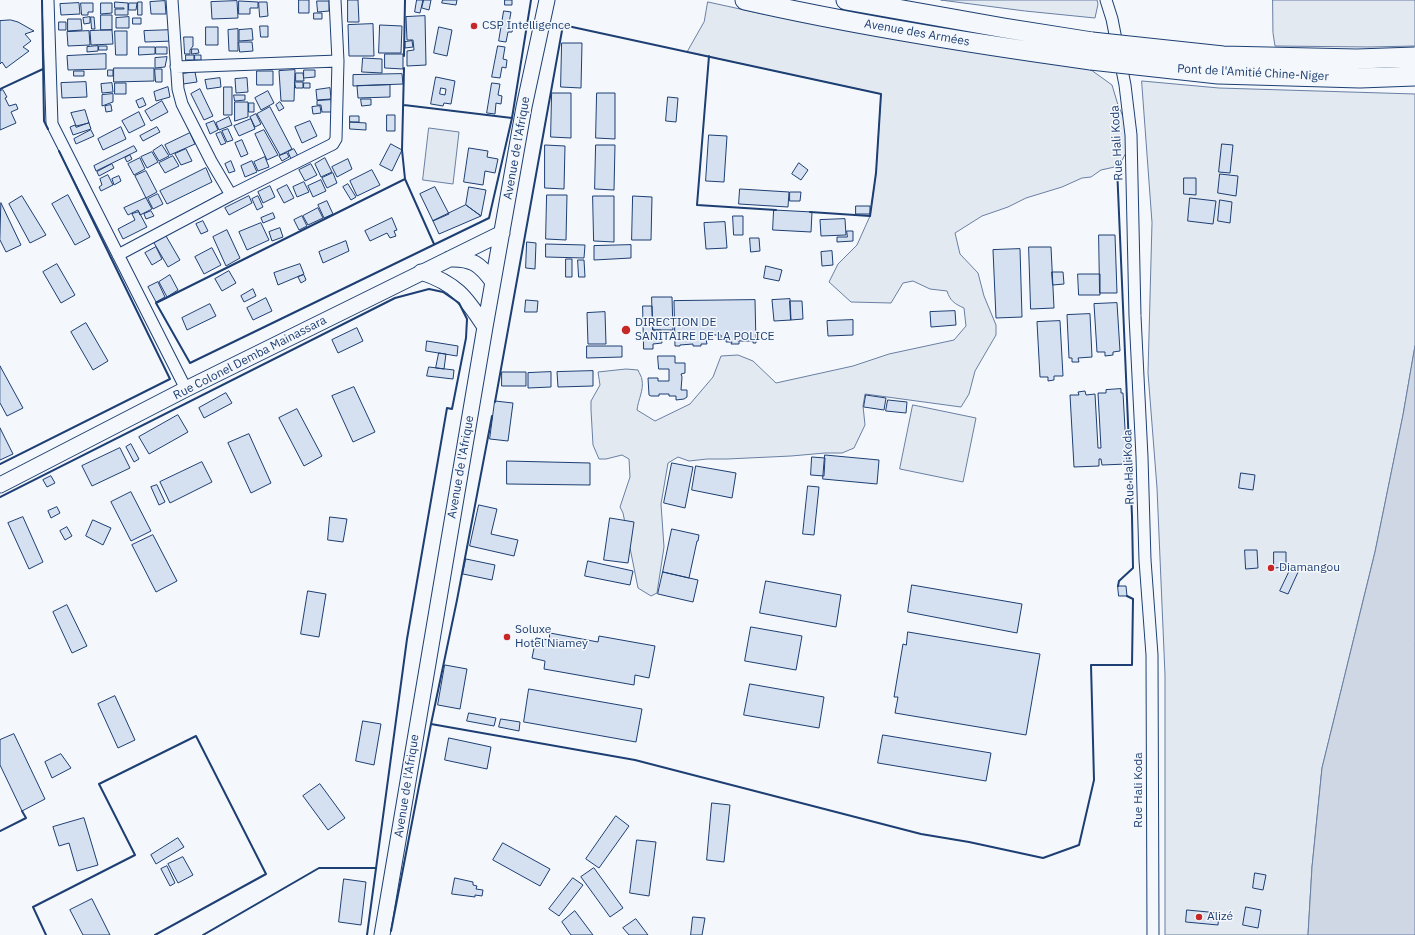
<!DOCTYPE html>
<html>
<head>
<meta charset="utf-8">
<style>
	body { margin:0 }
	canvas { display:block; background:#f4f7fb }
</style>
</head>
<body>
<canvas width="1415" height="935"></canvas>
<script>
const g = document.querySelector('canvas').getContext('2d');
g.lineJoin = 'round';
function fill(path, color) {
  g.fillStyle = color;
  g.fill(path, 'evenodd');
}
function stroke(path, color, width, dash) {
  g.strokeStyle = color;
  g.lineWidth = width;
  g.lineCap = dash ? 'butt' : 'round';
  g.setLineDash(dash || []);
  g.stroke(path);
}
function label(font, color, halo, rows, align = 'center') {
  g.font = font + ' "IBM Plex Sans",sans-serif';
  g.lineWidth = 3;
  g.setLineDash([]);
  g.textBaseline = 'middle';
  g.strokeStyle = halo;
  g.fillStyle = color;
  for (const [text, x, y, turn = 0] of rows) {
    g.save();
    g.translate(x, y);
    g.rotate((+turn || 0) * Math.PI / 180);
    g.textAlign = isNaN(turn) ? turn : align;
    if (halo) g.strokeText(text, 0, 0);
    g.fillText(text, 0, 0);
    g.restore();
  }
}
const green = new Path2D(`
	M941,0h156l1,4 -3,14 -70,-7z
	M1273,0h142v46l-46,1 -94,-1 -2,-13z
	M708,2l55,12 324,53 25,18 6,20 7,16 3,28 -9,17 -18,4 -10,7 -9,1 -20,9 -36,11 -18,9 -26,9 -27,17 5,21 18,19 6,23 12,29v10l-21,36 -6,23 -8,13 -96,-13 -2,12 2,19 -11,23 -12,5h-17l-34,3 -64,3h-20l-18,2 -11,-4 -10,6 -7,41 3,43 -7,46 -6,3 -13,-8 -15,-75 -3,-6 10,-30 -1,-18 -7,-4 -16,4h-7l-6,-14 -2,-35v-9l9,-16 -2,-13 28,-3 12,1c1,3 4,7 4,10 2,10 -4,20 -5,30l18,11 35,-17 23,-27 8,-21 17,-1 15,6 23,22 77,-17 36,-12 65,-14 12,-14 -2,-18c-9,-4 -14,-7 -17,-17l-17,-2 -17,-8 -10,2 -12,20 -40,-1 -22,-20 9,-18 19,-19 13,-29 6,-43 5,-79 -194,-42 17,-30z
	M1142,81l77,7 196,6v252l-12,69 -28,137 -53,216 -10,99 -4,68h-143v-260l-8,-187 -9,-115 4,-150z
	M429,128l30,4 -6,52 -30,-4z
	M913,405l63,13 -13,64 -63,-13z`);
fill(green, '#e3e9f0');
stroke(green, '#687fa3', 1);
const water = new Path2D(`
	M1415,346v589h-107l4,-68 10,-99 53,-216 28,-137z`);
fill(water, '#cfd7e4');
stroke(water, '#687fa3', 1);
const building = new Path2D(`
	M299,0h10v13h-10z
	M348,0h10l1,22h-11z
	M417,0h6l-3,13 -5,-1z
	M424,0h7l-2,10 -7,-2z
	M443,0h14l-1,5 -14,-2z
	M505,0h7v5h-7z
	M165,1l1,13h-15l-1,-12z
	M237,1l1,17 -26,1 -1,-17z
	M239,1l19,1v6h-8v6h-11z
	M317,1h12v10l-11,1z
	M115,2l13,1v12h-13v-6h9v-1h-9z
	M138,2h4v13h-4z
	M259,2h8l1,14 -8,1z
	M79,3l1,11 -19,1 -1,-11z
	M81,3h12v9h-5v3h-6z
	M101,3h11v10l-11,1z
	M129,3h8l-1,7h-7z
	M504,11l7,1 -2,11 5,1 -2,8h-4l-2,10 -7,-1z
	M314,13h8v6h-8z
	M101,15h11v15h-11z
	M425,16l1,49 -19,1v-15l7,-1 -1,-10h-6l-1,-23z
	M90,17v6l-6,1 -1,-6z
	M91,17h3l1,12h-3z
	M129,17v11h-13v-10z
	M133,18h8v6h-8z
	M68,19h13l1,11 -14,1z
	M11,20l7,2 16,9 -9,3 6,7 -8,6 6,4 -23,17 -4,-6 -2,2v-43z
	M59,22h7v8h-7z
	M373,24l1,32h-25l-1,-31z
	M380,25l22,1 -1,27h-22z
	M260,26h8v11h-7z
	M206,27h12v18h-12z
	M439,27l13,3 -5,26 -13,-3z
	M238,29v22h-9l-1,-21z
	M252,29l1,11 -14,1v-11z
	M112,30l1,14 -22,1 -1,-14z
	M173,30v11l-28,1 -1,-11z
	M89,31l1,14 -22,1 -1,-14z
	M115,31h12v24h-11z
	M184,37h9v9l-3,4v4h-5z
	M412,41l1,6 -8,1v-6z
	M239,42h13l1,9 -13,1z
	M562,43h20l-1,45 -20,-1z
	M98,46v5l-11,1v-5z
	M99,46h8v4h-8z
	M498,46l7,1 -2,12 4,1 -1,8 -4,-1 -2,11 -8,-1z
	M139,47h16v7l-16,1z
	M156,47h11v7h-11z
	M192,49h6l1,4 -7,1z
	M106,54v15l-38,1 -1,-14z
	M385,54h18v15l-18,-1z
	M186,55h8v5h-8z
	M195,55h6v5h-6z
	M167,57l-2,10 -10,1v-10z
	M363,58l19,1v14l-20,-1z
	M114,68h40v13l-40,1z
	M155,69h7v13h-6z
	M108,70h5v6h-5z
	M295,70l-1,31h-13l-2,-30z
	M304,70h11v7l-11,1z
	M74,71h10v5h-10z
	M257,71h16v14h-16z
	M195,72l2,10 -14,2 -1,-10z
	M296,73h7l1,8h-8z
	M402,74l1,10 -50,2v-11z
	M436,77l19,4 -4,23 -7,-1 -1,3 -12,-2zM441,88l5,1 -1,6 -5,-1z
	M220,78l1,9 -14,2 -2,-9z
	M247,78l1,14 -12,1 -1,-14z
	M86,82l1,15 -25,1 -1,-15z
	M295,82h8v6h-7z
	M112,83l1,9 -11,1 -1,-9z
	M115,83h11v11h-11z
	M304,83h6v5h-6z
	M492,83l8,1 -2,11 4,1 -1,8 -5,-1 -1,11 -8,-1z
	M390,85v12l-32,1 -1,-12z
	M168,87l2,10 -14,4 -2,-9z
	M224,87h8v28h-8z
	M330,88l1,11 -14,1 -1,-10z
	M200,89l13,27 -9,4 -13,-26z
	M3,90l4,7 -2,1 4,8 7,-2 2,5 -7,3 5,11 -16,7v-39z
	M268,91l6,12 -13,7 -6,-12z
	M552,93h19v45l-20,-1z
	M597,93h18v46l-19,-1z
	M113,94v8l-11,4v-11z
	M234,95h11v5l-10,1z
	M668,97l10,1 -2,24 -10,-1z
	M143,98l3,7 -7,3 -3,-7z
	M361,99h10v6l-9,1z
	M331,100l1,12h-10l-1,-7h-4v-4z
	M162,101l6,11 -17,9 -6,-10z
	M235,102h13v15l-13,4z
	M280,102l4,6 -5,3 -3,-6z
	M249,103h5v9h-5z
	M111,105l1,6 -6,1 -1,-6z
	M320,106l1,7 -8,1 -1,-7z
	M270,107l22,42 -12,6 -23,-41z
	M85,110l4,13 -13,3 -5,-13z
	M139,112l6,13 -16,8 -7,-12z
	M256,114l5,10 -6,3 -5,-10z
	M387,115h8v16h-8z
	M350,116h9v6h-9z
	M229,117l3,8 -13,5 -3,-7z
	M251,119l4,10 -16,7 -5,-10z
	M214,121l4,9 -8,4 -4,-10z
	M310,121l7,15 -15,7 -7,-16z
	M350,122l16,1v7l-16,-1z
	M89,123l2,6 -18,6 -3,-8 5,-2 1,2z
	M121,127l5,12 -23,11 -5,-11z
	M157,127l3,5 -17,9 -3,-5z
	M228,129l5,11 -6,2 -5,-11z
	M91,130l3,6 -18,8 -2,-5z
	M264,130l14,25 -11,5 -12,-26z
	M221,132l5,11 -5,2 -5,-11z
	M190,133l5,11 -25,11 -5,-10z
	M709,135l18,1 -3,46 -18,-1z
	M242,140l6,14 -7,3 -6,-14z
	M391,144l11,6 -10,21 -12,-6z
	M1222,144l11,1 -3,28 -11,-1z
	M162,145l7,11 -10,5 -6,-10z
	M545,145l20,1 -1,43 -19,-1z
	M596,145h19l-1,45 -19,-1z
	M134,146l3,5 -41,20 -2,-5z
	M469,148l19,3 -1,6 11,2 -3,14 -10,-2 -2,14 -19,-3z
	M186,149l6,12 -11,4 -6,-11z
	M294,149l4,7 -7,3 -3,-7z
	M152,152l6,10 -11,6 -6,-11z
	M287,153l2,4 -7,4 -3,-5z
	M130,155l2,4 -5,3 -2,-4z
	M173,156l6,10 -14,7 -6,-10z
	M265,157l4,10 -11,4 -4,-9z
	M140,158l5,11 -11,6 -6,-11z
	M325,158l7,14 -11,5 -6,-13z
	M348,159l4,10 -15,8 -5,-10z
	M231,161l4,10 -6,2 -4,-9z
	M252,161l5,11 -12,5 -4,-11z
	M799,163l9,7 -7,10 -9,-6z
	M112,164l2,4 -15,8 -2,-4z
	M311,164l6,11 -12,6 -6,-11z
	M206,168l6,14 -45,22 -7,-13z
	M372,170l8,15 -23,11 -7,-15z
	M146,171l11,21 -11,6 -11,-22z
	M333,173l4,10 -10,5 -5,-10z
	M1220,174l18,2 -2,20 -18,-3z
	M108,175l5,10 -12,6 -2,-4 3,-2 -2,-6z
	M119,176l2,5 -7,4 -2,-6z
	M1184,178h12v17l-12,-1z
	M321,180l5,11 -13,6 -5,-11z
	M304,182l5,10 -12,5 -4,-10z
	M348,184l8,13 -5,3 -8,-13z
	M287,185l7,13 -10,5 -7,-13z
	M270,186l5,11 -12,6 -5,-11z
	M435,187l14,27 -16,7 -13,-27z
	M469,187l17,3 -5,26 -15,-11z
	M740,189l49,3 -1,15 -49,-3z
	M790,192h11l-1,9h-10z
	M158,194l5,10 -10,5 -5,-10z
	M68,195l22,42 -15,8 -23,-41z
	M547,195h20l-1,45 -20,-1z
	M22,196l24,39 -16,8 -21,-39z
	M249,196l3,7 -23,12 -4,-7z
	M258,196l5,11 -6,3 -5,-11z
	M593,196h21v46l-20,-1z
	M633,196l19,1 -1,43h-19z
	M146,198l6,11 -12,6 -2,-5 -10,5 -4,-7z
	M1190,198l26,3 -3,23 -25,-3z
	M1220,200l12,2 -2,21 -12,-2z
	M327,201l6,13 -9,4 -6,-13z
	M1,203l20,42 -15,7 -6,-12z
	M466,205l15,11 -42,18 -6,-13z
	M856,206h14v8h-14z
	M318,208l5,10 -15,7 -5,-9z
	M774,210l38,2 -1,20 -38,-2z
	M151,211l3,5 -8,3 -2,-5z
	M139,212l8,15 -24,12 -5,-10 17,-9 -3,-6z
	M273,213l2,5 -12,5 -2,-5z
	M302,216l5,10 -8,4 -5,-10z
	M733,216h10v19h-9z
	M392,218l5,12 -3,1 2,5 -6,2 -3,-5 -17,8 -5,-10z
	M845,219l1,16 -25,1 -1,-16z
	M203,221l5,10 -7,3 -5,-10z
	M725,222l2,26 -21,1 -2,-26z
	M261,223l8,17 -22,10 -8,-18z
	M280,228l3,9 -11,4 -3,-9z
	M227,230l13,28 -14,8 -13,-29z
	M847,231h6v10l-16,1v-5h10z
	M1099,235h16l2,58h-17z
	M166,236l14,24 -12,7 -14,-24z
	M750,238h9l1,13 -9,1z
	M346,241l3,10 -26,12 -4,-11z
	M527,242l9,1 -1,26 -9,-1z
	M546,244l39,1 -1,13 -38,-1z
	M631,245v13l-37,2v-14z
	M156,247l6,12 -10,6 -7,-12z
	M1029,247h22l3,61 -23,1z
	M212,248l9,17 -17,9 -9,-17z
	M1020,249l2,68 -26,1 -3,-68z
	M832,251l1,14 -11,1 -1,-14z
	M566,259h6v18h-6z
	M578,260h6l1,17h-6z
	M57,264l18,31 -14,8 -18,-31z
	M300,264l4,10 -26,11 -4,-12z
	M766,266l16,4 -3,11 -15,-3z
	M229,271l7,12 -14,8 -7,-12z
	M1052,272h11l1,12 -11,1z
	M1078,274h22v21h-21z
	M170,275l8,15 -11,7 -8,-15z
	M304,275l2,5 -5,3 -3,-6z
	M158,282l7,15 -9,5 -8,-15z
	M253,289l3,7 -12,6 -3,-6z
	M652,297h20l1,33h-20z
	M266,298l6,13 -19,9 -6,-12z
	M790,299l1,21 -17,1 -2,-21z
	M526,300l12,1 -1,11h-12z
	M755,300l1,43h-3v-2h-14v3h-8l1,-2h-6v-3h-5v-4h-9v4h-6l1,5h-6v2h-8v-2l-13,1v1h-5l-1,-45z
	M790,301h12l1,18 -12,1z
	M1117,303l3,48 -7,1v3l-8,1v-4h-8l-3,-48z
	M210,304l6,12 -29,14 -5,-12z
	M643,306h9l1,24h8l1,13 -9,1v5h-9z
	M955,311l1,14 -25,2 -1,-15z
	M605,312l1,32h-18l-1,-31z
	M1090,314l2,43 -14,1 1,4h-7v-4h-3l-2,-43z
	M853,320v15l-25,1 -1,-15z
	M1060,321l3,55h-9v4l-6,1v-4h-8l-3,-55z
	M86,323l22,38 -15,9 -22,-38z
	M357,328l6,13 -25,12 -6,-13z
	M427,341l31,5 -1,10 -31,-5z
	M587,346h35v11l-35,1z
	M439,353l7,1 -2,15 -8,-1z
	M658,356h17v7h10v10l-4,1 1,3 -1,13h6v7l-3,2 -8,1v-4h-7v-2h-10v2h-8l-2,-1 -1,-17h10v3h11v-12h-10z
	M0,366l23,42 -16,8 -7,-13z
	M429,367l25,3 -1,9 -26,-3z
	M593,371v15l-35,1 -1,-15z
	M502,372h24v14h-24z
	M551,372v15l-23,1v-15z
	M354,387l21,45 -22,10 -21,-46z
	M1121,389v4h2l4,71 -25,1 -1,-6h-2v7l-25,1 -4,-72h9l-1,-3 7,-1 1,4 9,-1 3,54h3l-3,-55h8v-3z
	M226,393l6,10 -28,15 -5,-10z
	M866,395l20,3 -2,12 -20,-3z
	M888,400l19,2 -1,11 -20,-2z
	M495,401l18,2 -5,38 -18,-2z
	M297,409l25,47 -18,10 -25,-48z
	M178,415l10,17 -39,22 -10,-17z
	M0,428l13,26 -13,6z
	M249,434l22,49 -20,10 -23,-50z
	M131,444l8,15 -5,3 -8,-15z
	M120,448l10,20 -38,18 -10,-20z
	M825,455l54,5 -2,24 -54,-5z
	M812,457l13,1 -1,18 -13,-1z
	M507,461l83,2v22l-83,-1z
	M202,462l10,20 -42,21 -10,-21z
	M672,463l21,4 -8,41 -21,-5z
	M696,466l40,7 -4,25 -40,-8z
	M1241,473l14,2 -2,15 -14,-2z
	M51,476l4,7 -8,4 -4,-7z
	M157,485l8,17 -6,3 -8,-18z
	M808,486l11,1 -5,48 -11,-1z
	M131,492l20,39 -20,10 -20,-39z
	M479,505l18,4 -6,25 27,6 -4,16 -44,-10z
	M57,507l3,6 -9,5 -3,-7z
	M23,517l20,45 -14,7 -21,-46z
	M330,517l17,2 -4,23 -15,-2z
	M610,518l24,4 -6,41 -24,-3z
	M93,520l18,8 -8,17 -17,-9z
	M67,527l5,9 -7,4 -5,-9z
	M672,529l27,6 -1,6h-1l-8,37 -26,-6z
	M153,535l24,46 -21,11 -24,-47z
	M1245,550h12l1,18 -12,1z
	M1274,552h12v15l-12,1z
	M466,559l29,6 -3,15 -29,-6z
	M588,561l45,10 -3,14 -45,-9z
	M1292,566l7,4 -11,24 -8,-3z
	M663,572l35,8 -5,22 -35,-8z
	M766,581l75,14 -5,32 -76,-14z
	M912,585l110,19 -5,29 -109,-21z
	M1118,586h8l1,10h-8z
	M308,591l18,3 -7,43 -18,-3z
	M67,605l20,41 -15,7 -19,-41z
	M751,627l51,9 -6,34 -51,-9z
	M908,632l132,22 -14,81 -131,-22 3,-16h-4l9,-53 3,1z
	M550,633l48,9 1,-6 56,10 -6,32 -14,-3 -1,10 -90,-16 1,-8 -13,-3 4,-20 13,2z
	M445,665l22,4 -7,40 -22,-4z
	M750,684l74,13 -5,31 -75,-13z
	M529,689l113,20 -6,33 -112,-20z
	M115,696l20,44 -17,8 -20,-44z
	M469,713l27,5 -2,8 -27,-5z
	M501,719l19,3 -1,9 -20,-4z
	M363,721l18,3 -7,41 -18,-4z
	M14,734l31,65 -23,12 -22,-46v-25z
	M883,735l108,18 -5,28 -108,-18z
	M449,738l42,9 -4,22 -42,-9z
	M61,754l10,14 -19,10 -7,-16z
	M320,784l25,34 -17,12 -25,-34z
	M712,803l18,2 -6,57 -17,-2z
	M616,816l13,10 -30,42 -13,-9z
	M84,818l14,47 -21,6 -8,-28 -10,3 -6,-19z
	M178,838l6,9 -28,17 -5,-9z
	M637,840l19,2 -7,54 -19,-3z
	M503,843l47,26 -10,17 -47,-26z
	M183,857l10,18 -15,8 -10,-19z
	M167,866l8,17 -5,3 -9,-17z
	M594,868l29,40 -13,9 -29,-40z
	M1255,873l11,2 -3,15 -10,-2z
	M455,878l18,4v3l4,1 -1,3 7,1 -1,6 -7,-1v2l-23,-3z
	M573,878l10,7 -24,31 -10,-7z
	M344,879l22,3 -5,43 -22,-3z
	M92,899l18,36h-27l-13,-25z
	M1246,907l15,3 -3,18 -15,-3z
	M1187,910l32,3 -1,12 -32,-3z
	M575,911l18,24h-22l-9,-13z
	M693,917l12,1 -3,17h-11z
	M636,919l12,16h-19l-6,-7z`);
fill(building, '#d5e0f0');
stroke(building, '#1d3f73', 1);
const street = new Path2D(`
	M48,0l4,124 134,265
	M172,0l6,89 4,15 29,57 20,34
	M1106,0l6,19 13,66 6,50 4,181 7,141 3,103 7,95 1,280
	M176,67l162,-6
	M118,255l113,-60 102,-51 3,-5 2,-78 -3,-61`);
const secondary = new Path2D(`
	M449,259c23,-1 31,5 44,23
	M421,272c34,11 45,25 64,55
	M0,485l186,-96 316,-156
	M382,935l103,-608 39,-220 23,-107`);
const highway = new Path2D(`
	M745,0c114,26 230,44 346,60
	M846,0l158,28 88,14`);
stroke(street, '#1d3f73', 13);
stroke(secondary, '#1d3f73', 17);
stroke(highway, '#1d3f73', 21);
stroke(street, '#f4f7fb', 11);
stroke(secondary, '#f4f7fb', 15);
stroke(highway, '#f4f7fb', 19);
const highwayBridge = new Path2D(`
	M1092,42l131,14 134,3 58,-2
	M1091,60l127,14 142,4 55,-2`);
stroke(highwayBridge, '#1d3f73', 21, []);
stroke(highwayBridge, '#f4f7fb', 19);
stroke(new Path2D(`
	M42,0l2,121 4,8
	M404,56l1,-56
	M709,56l-12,149 79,5
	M404,68l-2,82 3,29 -249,124 34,60 299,-145 23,-100 19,-118
	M0,89l43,-20
	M404,105l108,13
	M1117,167l15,349 1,52 -14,13 -1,5
	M405,179l29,65
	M495,402l68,-377 318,69 -5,79 -6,43 -60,-4
	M0,464l170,-85 -111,-228
	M0,497l395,-199 34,-9 14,3 16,11 8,16 -1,19 -14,71 -5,-1 -40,231 -40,296
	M431,724l26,-124 35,-184
	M0,831l26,-13 -4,-7
	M391,931l40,-207 204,36 286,74 48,8 74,16 36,-13 15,-65 -3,-115h41l1,-66 -6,-3
	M46,935l-13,-28 102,-52 -36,-71 97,-48 70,138 -111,61
	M203,935l116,-67h57`), '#1d3f73', 2);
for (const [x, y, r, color] of [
	[474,26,4,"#c62828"],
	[626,330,5,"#c62828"],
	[1271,568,4,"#c62828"],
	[507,637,4,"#c62828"],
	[1199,917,4,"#c62828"]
]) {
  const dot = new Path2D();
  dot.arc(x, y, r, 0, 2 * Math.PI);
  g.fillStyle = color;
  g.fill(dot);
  stroke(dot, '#f4f7fb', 1.5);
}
label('12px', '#1d3f73', '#f4f7fb', [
	["CSP Intelligence",482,26],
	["DIRECTION DE",635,323],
	["SANITAIRE DE LA POLICE",635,337],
	["Diamangou",1279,568],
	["Soluxe",515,630],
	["Hotel Niamey",515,644],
	["Alizé",1207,917]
], 'left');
label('12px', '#1d3f73', '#f4f7fb', [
	["Avenue des Armées",917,33,10],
	["Pont de l'Amitié Chine-Niger",1253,73,3],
	["Rue Hali Koda",1117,143,-93],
	["Avenue de l'Afrique",517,148,-80],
	["Rue Colonel Demba Mainassara",250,358,-27],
	["Avenue de l'Afrique",461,467,-80],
	["Rue Hali Koda",1129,467,-92],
	["Avenue de l'Afrique",407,786,-81],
	["Rue Hali Koda",1139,790,-90]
]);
</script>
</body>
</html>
